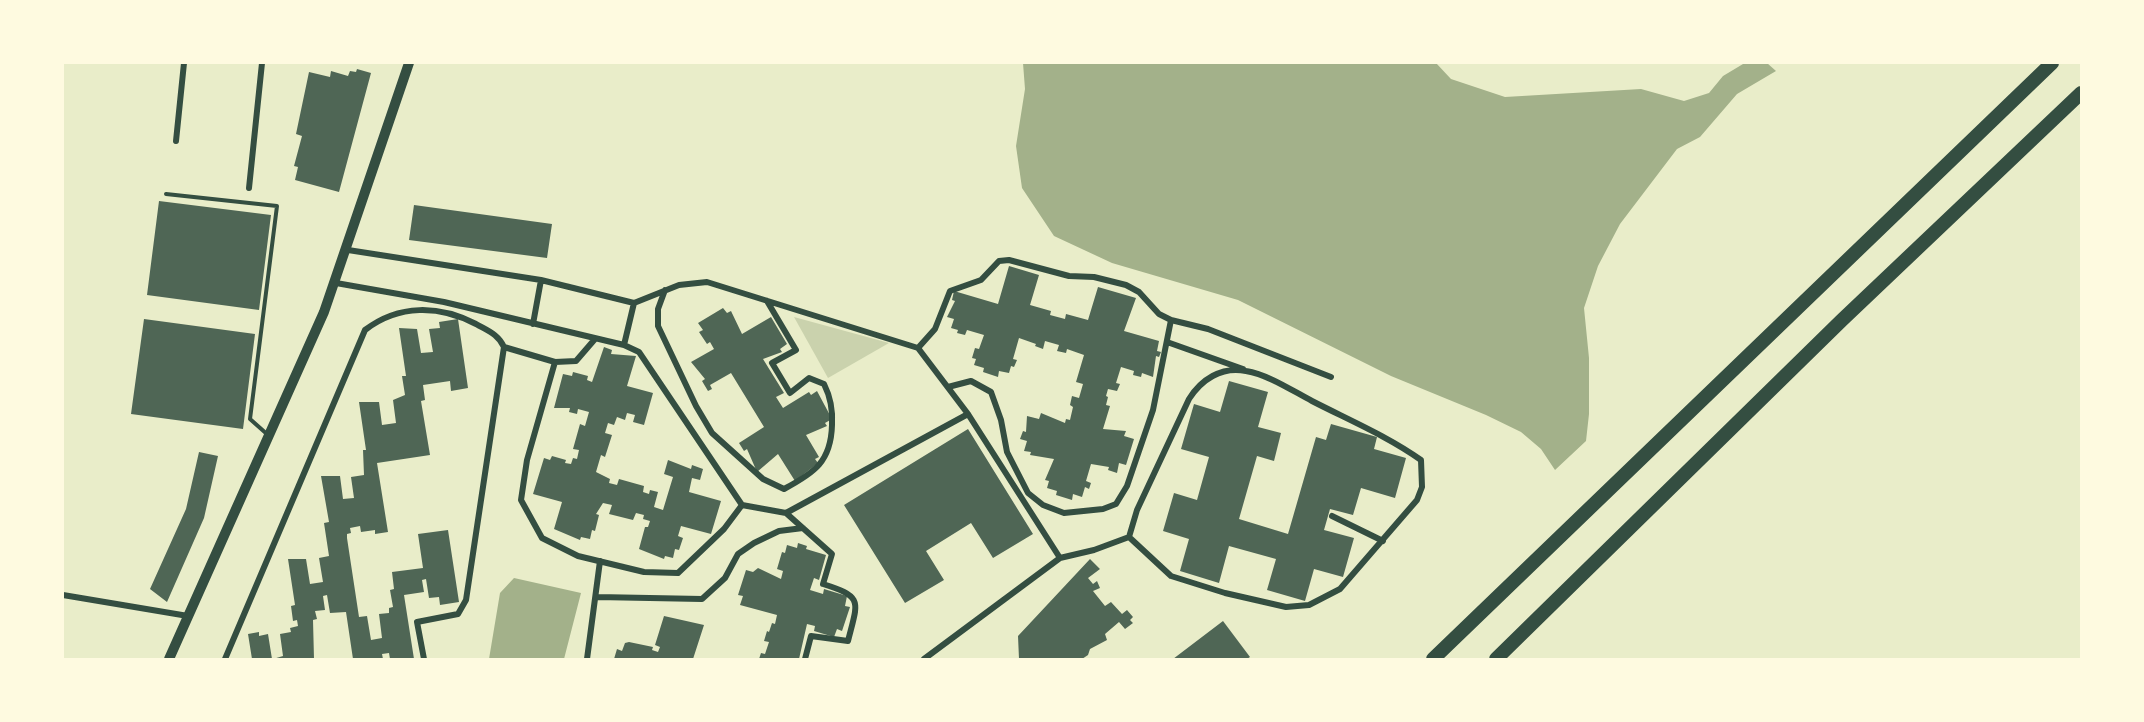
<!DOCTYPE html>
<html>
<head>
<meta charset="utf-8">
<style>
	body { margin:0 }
	#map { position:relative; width:2144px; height:722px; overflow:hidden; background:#e9edc9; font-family:"Archivo Narrow",sans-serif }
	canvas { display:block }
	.frame { position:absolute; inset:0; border:64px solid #fefae0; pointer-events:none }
</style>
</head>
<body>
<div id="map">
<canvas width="2144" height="722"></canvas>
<div class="frame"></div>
</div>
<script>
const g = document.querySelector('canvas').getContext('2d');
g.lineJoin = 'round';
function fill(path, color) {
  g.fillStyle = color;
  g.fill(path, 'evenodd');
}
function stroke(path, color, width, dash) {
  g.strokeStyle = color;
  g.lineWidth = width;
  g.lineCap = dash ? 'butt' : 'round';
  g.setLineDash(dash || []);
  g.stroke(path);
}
fill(new Path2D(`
	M794,317l95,26 -61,35z`), '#cad2ad');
fill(new Path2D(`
	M1023,63h413l15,16 54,18 136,-8 43,12 25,-8 14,-17 20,-12 24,-1 9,8 -39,23 -37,43 -23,12 -57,75 -22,42 -14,42 5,50v56l-3,27 -31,29 -14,-21 -20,-17 -35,-17 -95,-39 -153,-76 -126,-37 -58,-27 -32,-48 -6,-42 9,-57z
	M514,578l67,15 -17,66h-75l11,-66z`), '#a3b18a');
fill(new Path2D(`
	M357,69l14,4 -32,119 -44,-12 3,-13 -4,-1 8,-30 -6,-2 13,-62 21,5 1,-6 17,5 2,-5 6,1z
	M159,201l112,14 -12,95 -112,-15z
	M414,205l138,19 -5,34 -138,-18z
	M1009,266l30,9 -9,30 21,6 -1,4 15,4 1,-5 22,6 10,-33 38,11 -12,33 35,10 -2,10 4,1 -2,5 -3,-1 -3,21 -11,-4 -1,4 -8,-2 1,-4 -13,-4 -5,16 4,1 -3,7 -9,-2 -2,7 2,1 -2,8 4,1 -7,23 23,2 -2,5 10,3 -8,26 -7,-2 -2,10 -9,-3 1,-3 -18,-3 -5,17 5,2 -2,6 -4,-2 -3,10 -9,-3 -1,6 -16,-5 1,-4 -10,-3 2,-7 -4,-1 9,-21 -24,-4 1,-3 -7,-1 3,-10 -7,-2 3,-8 3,1 1,-16 12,3 2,-6 24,10 1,-4 4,1 3,-13 -3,-2 2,-9 7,2 4,-14 -7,-2 8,-27 -17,-6 -1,4 -9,-2 2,-6 -14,-4 -2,8 -8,-3 1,-2 -17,-6 -6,21 4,1 -3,7 -3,-1 -2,7 -10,-2 -1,6 -15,-5 1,-4 -10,-3 2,-6 -4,-1 3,-10 4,1 5,-14 -17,-5 -2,5 -8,-2 1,-3 -7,-2 3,-9 -7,-2 8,-16 -3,-1 2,-9 44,13z
	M723,308l4,5 4,-2 11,23 29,-17 16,27 -7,5 2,3 -19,7 21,34 -8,4 7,11 26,-16 2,3 6,-4 15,28 -7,4 2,3 -21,9 13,22 -4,2 3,4 -23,18 -17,-27 -21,18 -10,-23 -3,2 -5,-8 25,-16 -33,-54 -21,12 2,4 -4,2 -6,-10 3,-2 -14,-17 23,-13 -4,-7 -3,2 -8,-12 4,-2 -5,-7z
	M144,319l111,15 -12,95 -112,-15z
	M458,319l10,69 -17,3 -1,-10 -27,4 2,15 -4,1 9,54 -53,8 11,69 -13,2v-4l-14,2 -1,-6 -10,2 1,5 -4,1v4l12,79 8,-1 4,24 11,-2 -3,-24 10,-1v-5l4,-1 -3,-17 4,-1 -2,-17 31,-4 -5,-34 30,-4 11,72 -19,3 -1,-8 -10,1 -3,-19 -4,1 2,12 -20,3 10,64h-24l-1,-6 -7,1 1,5h-30l-7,-47 -16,1 -3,-18 -4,1 2,14 -10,1 2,8 -4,1 1,39h-41l10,-3 -3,-22 11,-2 -1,-4 8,-2 -1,-6 -4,1 -2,-15 4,-1 -7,-46h18l4,25 13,-2 -4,-24 10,-2 -5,-33 5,-1 -8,-46h19l3,23 11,-1 -3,-21 13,-2 -1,-25h3l-7,-48h20l3,23 14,-2 -3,-23 12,-5 -3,-19h4l-7,-48 18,1 4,24 12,-1 -4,-23 11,-1 -1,-6z
	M604,347l8,3 -1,4 25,2 -9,30 26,7 -9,32 -11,-3 2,-7 -8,-2 -2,7 -8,-3 -3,8 -6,-2 -3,10 7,2 -7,22 -4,-2 -5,17 14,7 -1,4 8,2 2,-6 25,7 -1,6 6,2 1,-4 8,2 -4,15 9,3 10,-33 -9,-3 4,-14 23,9 1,-4 11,4 -3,11 -8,-2 -3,14 32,9 -10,33 -30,-8 -3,10 5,2 -4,12 -4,-1 -2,9 -8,-2 -1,3 -25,-10 6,-22h3l2,-6 -7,-2 1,-4 -8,-2 -3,7 -24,-6 3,-9 -9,-2 -7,11 3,1 -4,16 -3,-1 -2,9 -9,-2 -1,3 -26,-11 8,-27 -29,-8 11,-36 6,2 2,-4 14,4 -1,3 6,1 2,-6 4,1 2,-9 -6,-1 7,-25 5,2 4,-14 -11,-3 -1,5 -8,-2 1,-4h-16l9,-34 9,2 1,-4 15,4 -1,4 5,2z
	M1229,381l39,11 -10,35 23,6 -7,28 -17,-5 -18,63 49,15 28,-97 10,3 5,-16 46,13 -3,12 32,9 -11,40 -34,-10 -8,27 -23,-6 -6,21 30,8 -11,39 -29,-8 -9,32 -38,-11 9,-31 -47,-13 -10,37 -39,-12 9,-32 -26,-8 11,-38 23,7 12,-43 -28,-8 13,-45 26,8z
	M968,429l65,105 -40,24 -22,-35 -45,28 18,29 -39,23 -61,-98z
	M199,452l19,4 -14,62 -37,84 -17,-13 36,-80z
	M798,543l9,3 -1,3 20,6 -7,25 -5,-2 -4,12 13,4 1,-5 23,7 -2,10 5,1 -8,24 -5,-2 -3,8 -20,-6 1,-5 -8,-2 -8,35h-40l2,-6 4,1 4,-12 -5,-1 3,-10 2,1 3,-9 3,1 2,-9 -37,-10 3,-9 -5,-1 8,-25 7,2 5,-4 23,11 2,-8 -6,-2 5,-17 3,1 2,-8 10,3z
	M1090,559l10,10 -12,9 5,6 4,-3 3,7 -7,3 12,15 6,-4 11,12 5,-4 6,7 -3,3 3,3 -8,6 -6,-7 -14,12 2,6 -17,9 -2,6 -6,4h-63l-1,-23z
	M664,616l40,9 -11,34h-79l3,-10 5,2 3,-8 4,-1 24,5 -1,3 6,2 2,-5 -5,-2z
	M1223,621l27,36 -3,2h-74z
	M259,632v4l9,-2 4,25h-20l-4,-25z`), '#4f6655');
stroke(new Path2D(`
	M166,194l111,12 -27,213 18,16`), '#344e41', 4);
stroke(new Path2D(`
	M176,141l8,-78
	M249,188l13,-125
	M348,250l193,30 93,23 45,-18 28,-3 211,66 50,66 92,144
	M336,283l108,19 180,43 15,7 103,153 44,8 46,41 -9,30c41,13 35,17 25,57l-37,-5 -6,23
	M665,290l-7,19v17l38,80 16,27 51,46 21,10c30,-16 47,-27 48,-64 1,-15 -1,-27 -8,-41l-15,-6 -19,15 -18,-30 24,-13 -29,-49
	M533,324l8,-44
	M595,339l-19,22 -21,1 -28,98 -6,40 21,38 36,18 66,16 34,1 46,-44 18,-24
	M1167,342l76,27
	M624,345l10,-42
	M918,348l17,-19 15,-38 31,-11 18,-19 10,-1 60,16 25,1 32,8 13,7 20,22 12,6 37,9 123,48
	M948,387l23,-6 20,11 10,28 6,32 21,41 15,12 21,8 39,-4 13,-5 11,-18 26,-76 18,-90
	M786,513l182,-99
	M1332,516l51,25
	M63,595l125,21
	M597,597l105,2 23,-21 13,-24 16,-11 25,-12 24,-3
	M225,659l140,-329c34,-26 74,-25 111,-6 12,7 22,10 28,23
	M424,659l-7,-37 41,-8 8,-14 38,-253 51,15
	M587,659l13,-98
	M924,659l136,-101 34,-8 35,-13 8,-27 52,-111c12,-19 32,-33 57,-28 23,4 45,19 66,30 37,19 75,35 109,59l1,27 -5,13 -77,89 -31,16 -23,2 -61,-14 -54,-17 -42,-39`), '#344e41', 6);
stroke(new Path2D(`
	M169,659l155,-347 85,-249`), '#344e41', 10);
stroke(new Path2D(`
	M1433,659l619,-596
	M1496,659l346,-339 239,-227`), '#344e41', 14);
</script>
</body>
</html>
